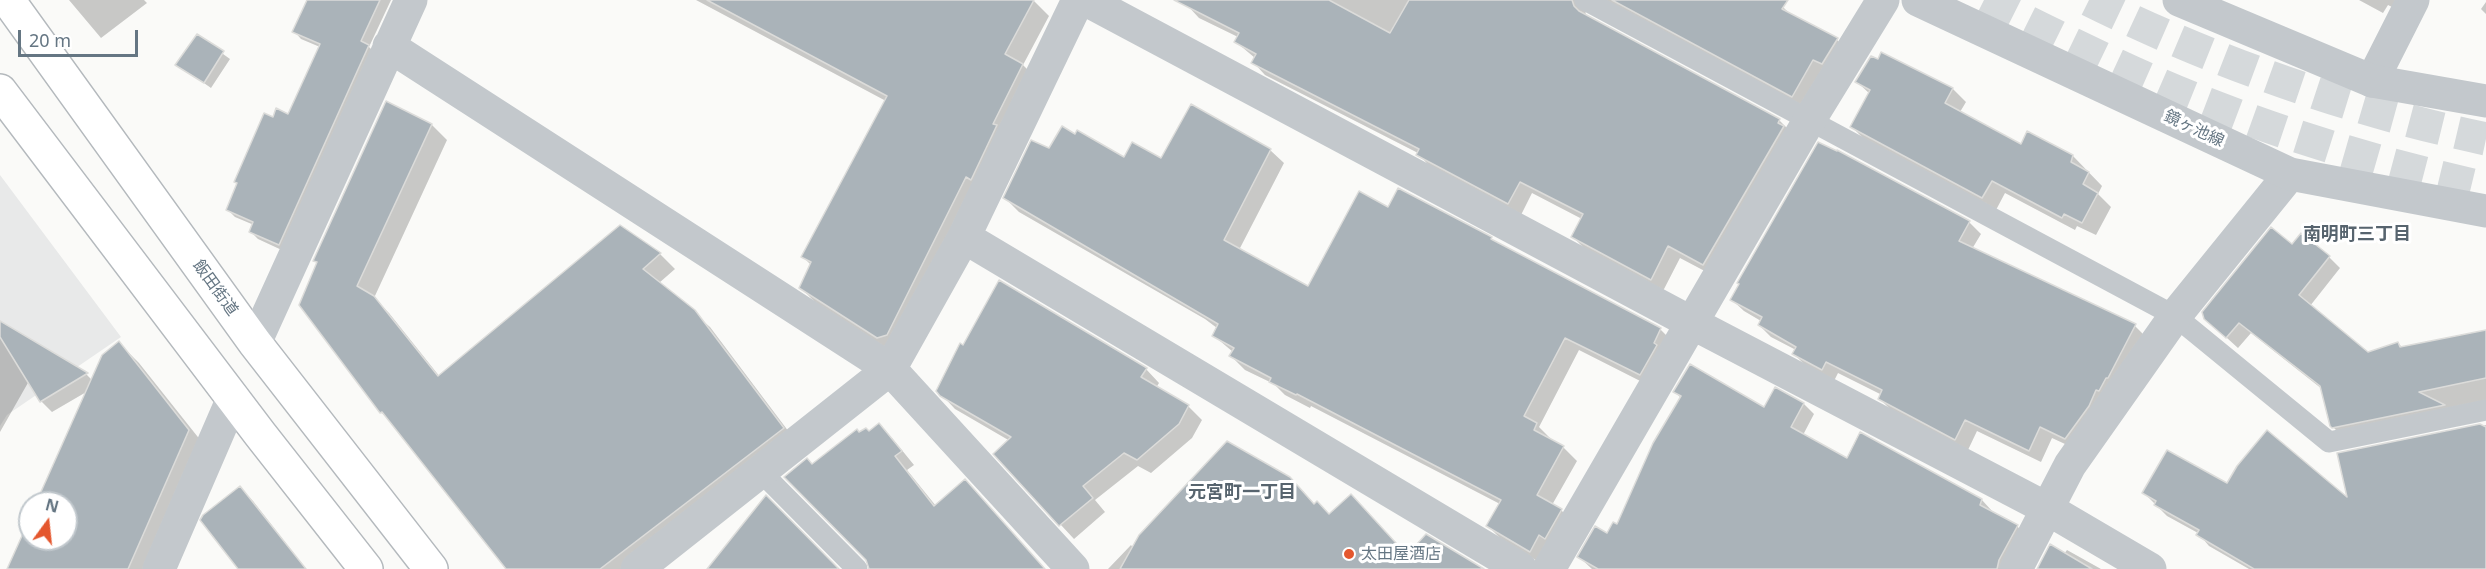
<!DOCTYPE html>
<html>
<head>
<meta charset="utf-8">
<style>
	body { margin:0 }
	#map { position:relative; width:2486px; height:569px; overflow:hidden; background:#fafaf8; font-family:"Noto Sans",sans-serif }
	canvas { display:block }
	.north { position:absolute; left:18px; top:491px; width:60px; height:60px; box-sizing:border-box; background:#fff; border:2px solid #c1c8cd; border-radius:50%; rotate:15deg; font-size:16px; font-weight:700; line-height:24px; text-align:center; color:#657683 }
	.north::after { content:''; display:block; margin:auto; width:21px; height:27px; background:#e4572e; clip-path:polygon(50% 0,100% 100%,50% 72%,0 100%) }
	.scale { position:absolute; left:18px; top:30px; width:120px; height:27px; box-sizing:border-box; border:3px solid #657683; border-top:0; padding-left:8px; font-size:18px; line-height:21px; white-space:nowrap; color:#657683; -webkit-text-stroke:4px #fff; paint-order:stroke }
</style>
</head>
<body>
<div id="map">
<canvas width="2486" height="569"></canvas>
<div class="north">N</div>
<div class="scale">20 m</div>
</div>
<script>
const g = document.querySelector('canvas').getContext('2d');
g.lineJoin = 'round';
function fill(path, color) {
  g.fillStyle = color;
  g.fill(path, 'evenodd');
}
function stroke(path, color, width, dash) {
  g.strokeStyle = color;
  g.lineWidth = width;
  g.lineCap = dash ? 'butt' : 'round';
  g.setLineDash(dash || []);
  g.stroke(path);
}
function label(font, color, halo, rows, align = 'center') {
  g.font = font + ' "Noto Sans","Noto Sans JP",sans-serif';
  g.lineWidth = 6;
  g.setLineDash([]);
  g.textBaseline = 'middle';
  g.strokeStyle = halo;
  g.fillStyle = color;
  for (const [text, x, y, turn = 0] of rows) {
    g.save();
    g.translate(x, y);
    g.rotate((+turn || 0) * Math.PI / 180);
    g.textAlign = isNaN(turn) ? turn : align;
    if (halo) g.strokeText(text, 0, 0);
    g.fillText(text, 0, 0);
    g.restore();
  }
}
fill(new Path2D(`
	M0,175l121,162 -114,78 -7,11z`), '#e8e9e9');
fill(new Path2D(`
	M69,0h75l3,3 -46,35z
	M308,0h83l-22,47 6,6 -89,199 -28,-13 -7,-7 3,-7 -19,-8 -7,-7 10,-25 -3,-3 38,-63 16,-3 31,-69 -19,-8 -7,-8z
	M696,0h337l16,16 -26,49 15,15 -145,273 -77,-50 -15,-15 10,-23 -8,-8 83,-156z
	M1189,0h581l13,7 9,9 45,24 12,12 -44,56 -220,-101 1,9 193,104 12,12 -75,145 -36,-19 -17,33 -77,-41 -13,-13 9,-18 -50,-26 -11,22 -91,-48 -12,-14 -153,-78 -12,-13 2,-4 -19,-16 2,-5 -39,-19 -12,-13z
	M2359,0h45l-6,10 -10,-5 -5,8z
	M2486,2v12l-5,-5z
	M198,36l32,23 -19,29 -34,-24z
	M1882,54l71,35 13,13 -6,10 61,34 52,10 29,30 -4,8 13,13 -15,28 -19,-9 -2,4 -70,-37 -9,17 -131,-70 -13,-13 18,-33 -13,-12 21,-21z
	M432,125l15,15 -73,158 15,15 51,64 180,-150 40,27 15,15 -16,14 51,44 88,117 -163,125h-127l-112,-142 -15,-15 -66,-152z
	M1050,150l74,9 38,1 108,-10 14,13 -45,87 70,38 80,-79 102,30 5,4 164,86 14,14 -20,45 -75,-38 -40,77 11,11 -1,2 14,7 14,14 -25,44 9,5 14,14 -36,38 -37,-22 -14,-14 12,-22 -189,-98 -1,2 -25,-13 -11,-11 -29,-14 -14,-14 2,-4 -20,-17 4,-7 -12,-9 -186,-107 -14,-14z
	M1969,222l12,12 -9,15 163,77 12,12 -69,112 -26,-12 -11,24 -64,-31 -9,19 -76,-39 -12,-12 2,-4 -44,-22 -4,8 -28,-15 -12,-12 2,-4 -25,-13 -12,-12 2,-4 -17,-10 -12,-11z
	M2292,246l37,11 11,11 -30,38 57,47 31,-10 5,5 83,-17v79l-141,29 -14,-14 -9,-36 -71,-56 -13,15 -33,-30z
	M0,323l87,52 5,5 27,-37 20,20 70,88 -52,118h-148l21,-48v18h36v-36h-28l50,-112 -36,21 -11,-11 -12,-20 -29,51z
	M1146,369l13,14 -3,5 32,18 14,14 -10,18 -41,35 -13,-7 -43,34 10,12 -31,27 -79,-85 15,-13 -55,-32 -17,-18z
	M1775,389l29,15 10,10 -11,21 44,26 135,39 10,11 -1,2 26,13 10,11 -17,32h-418l-13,-12 39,-31 63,-128 -6,-6 90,17z
	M2486,425v144h-237l-40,-23 -11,-13 -31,-17 -23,-23 83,-8 123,16 -12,-46z
	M869,433l23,5 22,27 -7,5 29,36 108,63h-174l-3,-10 -55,-94 48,-31z
	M240,488l13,13 53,68h-66z
	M1303,491l12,14 14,10 79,42 73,12h-373l23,-24 2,3z
	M2067,550l34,19h-62l25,-15z`), '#0003');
const building = new Path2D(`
	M307,0h73l-19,41 8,4 -90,200 -30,-13 4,-10 -27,-12 11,-27 -3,-1 30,-69 9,4 3,-9 12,6 32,-70 -28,-12z
	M707,0h327l-29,54 18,10 -30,60 4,1 -26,55 -5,-3 -79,158 -10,3 -78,-50 12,-26 -10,-5 86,-161z
	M1174,0h155l61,33 19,-33h163l2,6 5,5 201,108 -2,4 6,3 -81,139 -35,-19 -17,34 -80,-43 12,-23 -63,-32 -12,22 -92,-49 3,-6 -168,-86 5,-9 -22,-12 5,-9z
	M1612,0h176l-6,9 56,29 -16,26 -9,-4 -21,37z
	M197,34l27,17 -20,32 -29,-18z
	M1881,52l72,36 -8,15 76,41 6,-13 46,24 -2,7 18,10 -6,12 15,9 -16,30 -18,-9 -2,4 -70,-37 -10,17 -132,-71 20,-37 -15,-8 16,-26 7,3z
	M386,101l46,23 -75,162 17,10 64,80 182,-151 41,28 -18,16 52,41 89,118 -184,141h-94l-124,-157 -2,1 -81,-108 18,-43 -4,-1z
	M1191,104l80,45 -47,91 84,46 51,-95 29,16 10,-19 94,49 -1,2 170,89 -7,15 3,2 -17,30 -75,-37 -41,78 13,7 -3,7 30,16 -27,49 25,14 -17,30 -6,-4 -9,17 -44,-26 15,-26 -204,-106 -1,1 -27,-13 2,-4 -42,-22 5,-8 -22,-12 6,-12 -215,-126 28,-58 18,8 13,-22 13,8 2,-4 47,27 8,-15 29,16z
	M1818,142l19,9v-1l133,71 -11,20 177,83 -28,54h-2l-7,13 -3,-1 -7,16 -24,33 -25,-12 -11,24 -64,-31 -10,20 -77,-41 4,-9 -56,-28 -4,8 -30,-16 4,-7 -38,-22 4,-8 -32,-17 9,-16 -2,-1z
	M2271,227l21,17 9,-11 29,23 -31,39 69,57 30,-10 2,5 86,-17v48l-67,14 26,13 -113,23 -2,-2 -10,-40 -81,-63 -13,15 -22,-19 -2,-7z
	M999,280l148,88 -6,9 48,28 -10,19 -42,36 -13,-7 -41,33 10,12 -34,28 -66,-72 18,-17 -71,-41 -4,-5 24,-48 3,2z
	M0,321l88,52 -48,29 -40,-65z
	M119,341l70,89 -61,139h-121l23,-51v21h36v-36h-30l66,-148z
	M1690,364l74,43 11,-20 29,16 -13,24 56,31 13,-26 122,67 -2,6 38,20 -19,35 -2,9h-399l-21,-12 18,-31 12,7 6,-11 4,2 36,-81 28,-47 -8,-4z
	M879,423l23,28 -7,5 39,50 31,-27 80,90h-176l-3,-9 -82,-83 23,-19 5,6 45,-35 2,3 7,-4 3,3z
	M2480,424l6,3v142h-232l-58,-34 3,-5 -45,-25 2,-4 -14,-8 25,-43 60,33 10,-17 30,-36 80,67 -10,-44z
	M1227,441l63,36 24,27 3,-3 12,13 22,-20 56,61 19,-21 58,35h-364l19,-34z
	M240,486l66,83h-68l-38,-49 3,-5z
	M766,495l73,74h-132z
	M2050,544l42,25h-55z`);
fill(building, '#aab3b9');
stroke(building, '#dcdcda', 1.5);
stroke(new Path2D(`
	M1984,0c76,38 152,77 231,107 88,34 179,60 271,81
	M2089,0c125,62 261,110 397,139`), '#d5d9db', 33, [33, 16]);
const trunk = new Path2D(`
	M8,0l247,343 176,226
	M0,91l260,343 106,135`);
stroke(trunk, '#b4b9bd', 36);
stroke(new Path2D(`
	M1585,0l590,316 154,126 157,-32
	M761,472l96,97`), '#c3c8cc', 21);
stroke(new Path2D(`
	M1086,0l606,323 354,185 104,61
	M389,46l501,323 183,200
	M2372,81l41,-81
	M964,237l557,332
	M255,343l156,-343
	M159,569l74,-171
	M637,569l253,-200 74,-132 114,-237
	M1549,569l261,-450 73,-119
	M2016,569l54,-104 105,-149 115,-142`), '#c3c8cc', 33);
stroke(new Path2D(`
	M1918,0l372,174 196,37
	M2179,0l193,81 114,20`), '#c3c8cc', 33);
stroke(trunk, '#fff', 33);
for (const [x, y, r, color] of [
	[1349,554,6,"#e4572e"]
]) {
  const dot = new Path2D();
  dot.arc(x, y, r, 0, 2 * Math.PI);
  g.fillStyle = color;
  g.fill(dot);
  stroke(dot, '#fff', 2);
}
label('16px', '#657683', '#fff', [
	["鏡ヶ池線",2194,129,25],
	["飯田街道",215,288,54]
]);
label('16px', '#657683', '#fff', [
	["太田屋酒店",1361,554]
], 'left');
label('bold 18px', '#57646e', '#fff', [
	["南明町三丁目",2357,235],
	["元宮町一丁目",1242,493]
]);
</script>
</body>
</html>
